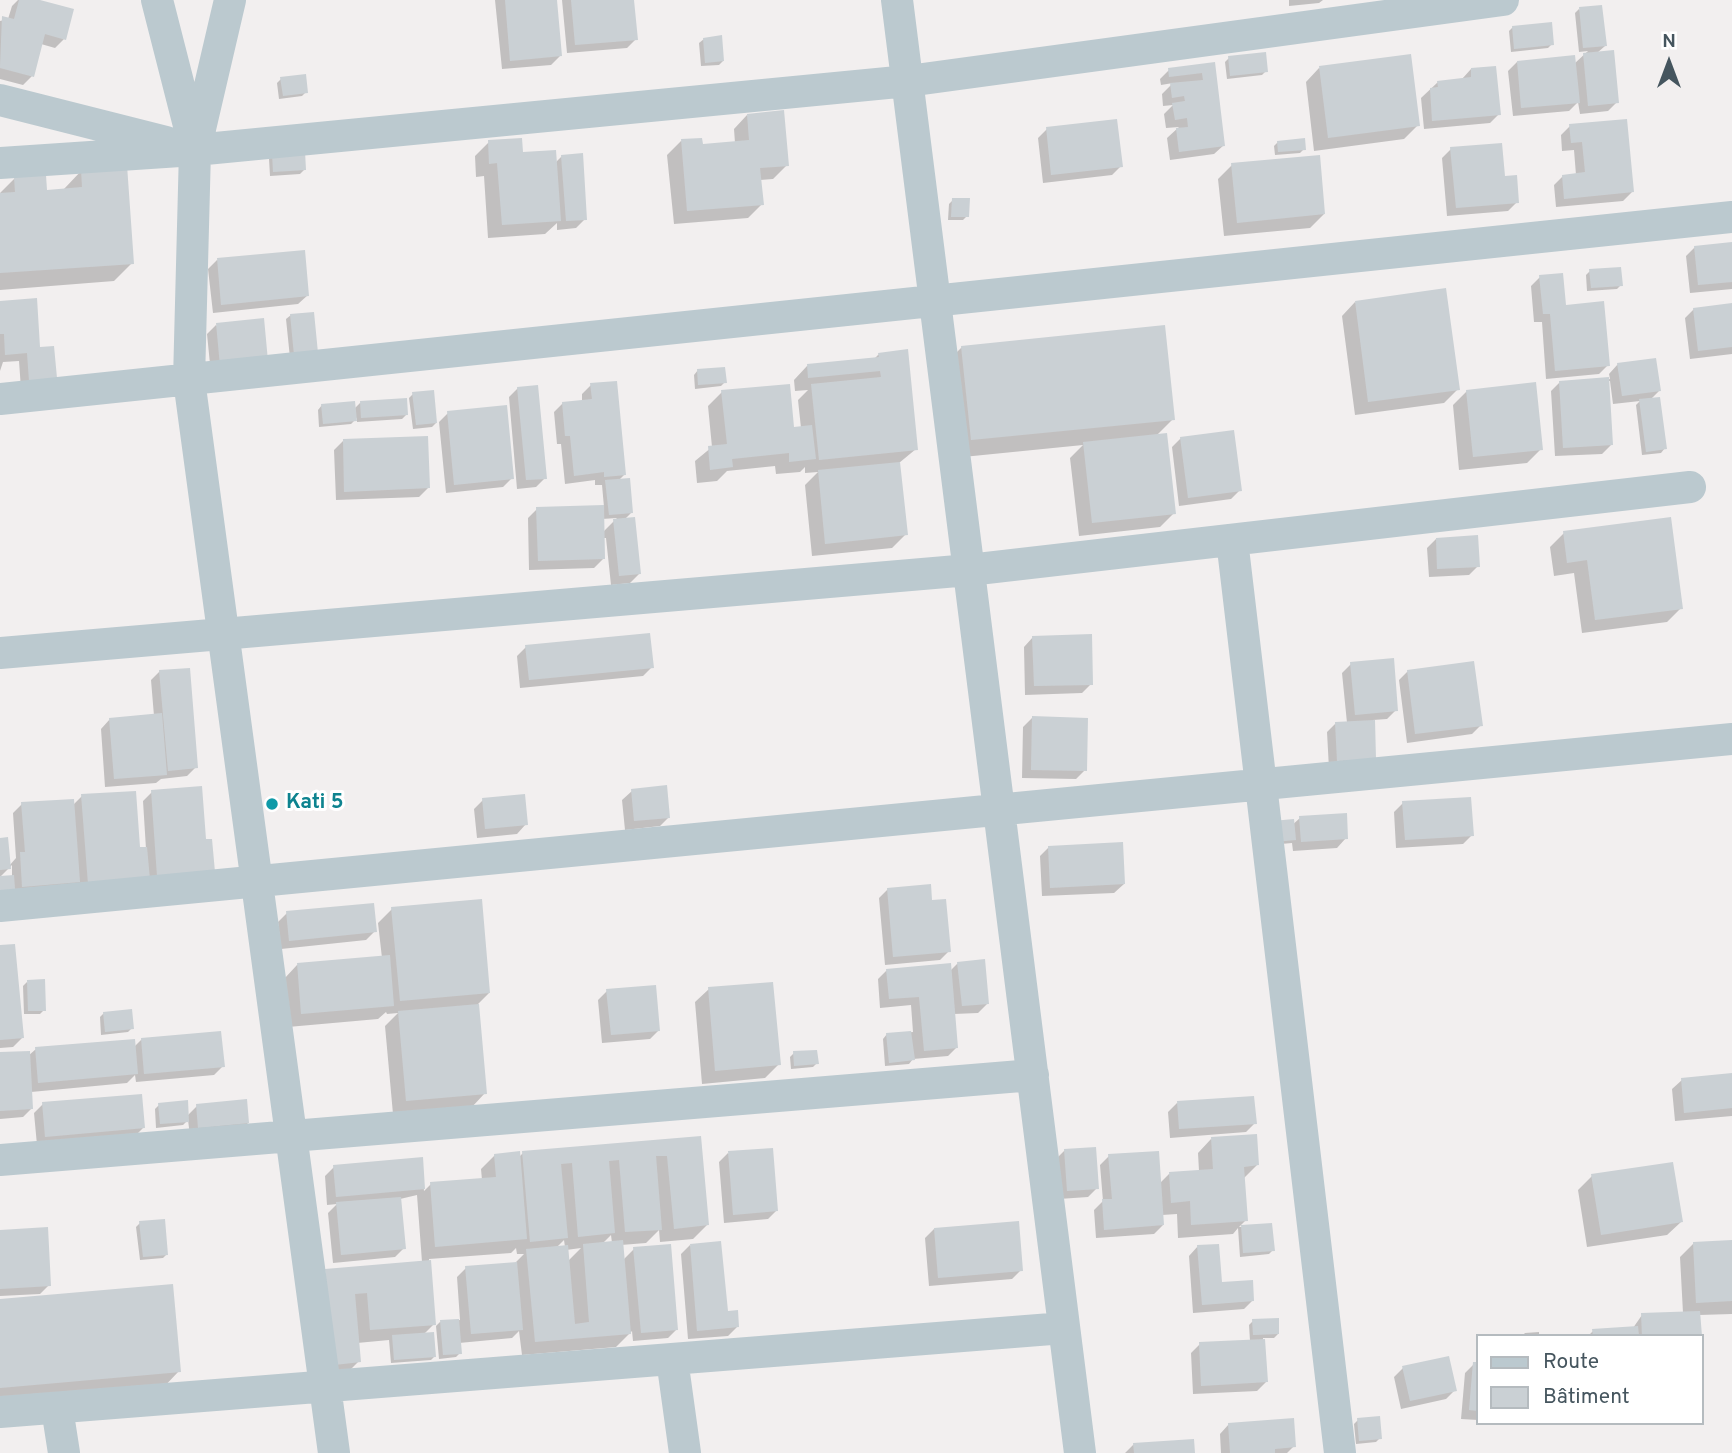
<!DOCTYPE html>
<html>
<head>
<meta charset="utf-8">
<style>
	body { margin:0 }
	#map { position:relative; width:1732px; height:1453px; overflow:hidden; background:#f2efef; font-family:Overpass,sans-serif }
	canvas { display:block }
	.legend { position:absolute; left:1476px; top:1334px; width:228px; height:91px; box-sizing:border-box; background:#fff; border:2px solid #b5bbbf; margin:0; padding:9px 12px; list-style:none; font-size:21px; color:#45555e }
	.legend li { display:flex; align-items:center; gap:14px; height:35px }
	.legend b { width:35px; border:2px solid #b5bbbf }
	.north { position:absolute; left:1634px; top:28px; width:70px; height:70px; -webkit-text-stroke:5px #fff; paint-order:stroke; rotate:0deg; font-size:19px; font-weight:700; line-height:28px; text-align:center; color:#45555e }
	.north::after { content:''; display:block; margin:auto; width:24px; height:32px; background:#45555e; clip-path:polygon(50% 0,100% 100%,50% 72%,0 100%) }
</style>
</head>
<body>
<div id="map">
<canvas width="1732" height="1453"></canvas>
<ul class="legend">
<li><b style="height:9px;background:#bbc9cf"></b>Route</li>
<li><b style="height:19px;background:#cad0d4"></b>Bâtiment</li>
</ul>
<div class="north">N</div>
</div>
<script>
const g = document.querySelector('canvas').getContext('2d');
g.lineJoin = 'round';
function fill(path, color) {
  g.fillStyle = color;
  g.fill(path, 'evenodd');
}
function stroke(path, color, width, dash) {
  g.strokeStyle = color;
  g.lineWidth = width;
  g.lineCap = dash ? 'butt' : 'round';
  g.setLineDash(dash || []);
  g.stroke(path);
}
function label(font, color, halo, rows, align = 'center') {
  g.font = font + ' Overpass,sans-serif';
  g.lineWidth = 6;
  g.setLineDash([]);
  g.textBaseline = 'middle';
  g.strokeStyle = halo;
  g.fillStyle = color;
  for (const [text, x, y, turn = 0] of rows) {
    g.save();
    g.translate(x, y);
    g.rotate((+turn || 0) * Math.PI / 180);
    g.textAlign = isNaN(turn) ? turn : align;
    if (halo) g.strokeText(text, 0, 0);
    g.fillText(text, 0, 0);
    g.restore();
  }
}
fill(new Path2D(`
	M18,0h15l31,39 -9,9 -14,-4 -9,32 -9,9 -23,-6v-58l8,-2 4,-13z
	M495,0h60l5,56 -9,9 -49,4z
	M562,0h70l4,39 -9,9 -60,5z
	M1289,0h34l-4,3 -30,3z
	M1579,9l26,37 -8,7 20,49 -9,9 -28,3 -2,-12 -9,9 -56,5 -5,-45 9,-9 57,2 14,-13 -9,1 -4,-39z
	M1513,27l39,17 -4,4 -37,4 -2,-21z
	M704,39l19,22 -4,4 -18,1 -2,-23z
	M1229,58l37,13 -4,4 -35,4 -2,-17z
	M1213,64l11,81 -10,9 -44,6 -3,-22 12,-11 -13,1 -2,-14 9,-9 -10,1 -1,-12 11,-11 -12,2 -1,-6 9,-9z
	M1319,68l99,57 -14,14 -90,12 -8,-69z
	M1471,69l28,45 -9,9 -66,6 -3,-31 17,-16 24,-3z
	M281,79l25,13 -4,4 -23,3 -2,-16z
	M747,115l40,50 -14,14 -13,1 2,24 -14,14 -74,6 -7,-69 14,-14 20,5 34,-3 -1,-14z
	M1570,126l62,66 -9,9 -67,6 -2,-22 9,-9 13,-1 -2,-25 -12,1 -1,-16z
	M1047,129l74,37 -9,9 -69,8 -5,-45z
	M489,142l66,21 7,-7 23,63 -9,9 -19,2v-7l-12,11 -57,4 -4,-62 -8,1 -1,-21z
	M1278,142l26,7 -4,4 -25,2 -1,-9z
	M1451,149l52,29 14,24 -9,9 -61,5 -5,-58z
	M273,155l31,15 -4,4 -30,2 -1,-17z
	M1232,165l92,49 -14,14 -86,8 -6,-57z
	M82,170l50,93 -18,18 -114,9v-97l15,-15 30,14 19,-3z
	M953,200l14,16 -4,4h-15l1,-16z
	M1732,244v45l-42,4 -4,-37 9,-9z
	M217,260l91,35 -10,9 -85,9 -5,-44z
	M1590,271l31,14 -4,4 -30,2 -1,-16z
	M1540,277l68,88 -9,9 -53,5 -4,-57h-8l-3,-36z
	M1355,302l103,87 -14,14 -89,12 -13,-99z
	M0,303l39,46 16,29 -34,11 -2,-28 -16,1 -3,9z
	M1732,305v49l-42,5 -5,-41 9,-9z
	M291,315l26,37 -27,6 -4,-39z
	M216,325l41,44 -46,5 -4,-40z
	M962,347l211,72 -17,17 18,77 -14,14 -81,9 -9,-78 13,-13 -130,13 -9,-93z
	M879,354l37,95 -17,14 7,71 -14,14 -80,8 -7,-71 13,-13 -13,1v-6l-5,5 -24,2 -1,-8 -48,5 -10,10 -20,2 -2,-22 17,-14 -4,-41 14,-14 70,37 9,-1 -3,-28 10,-10 -13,1 -1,-11 13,-14 67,-7z
	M1618,364l41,27 -9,9 15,48 -4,5 -19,2 -6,-50 4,-4 -27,3 -3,-23h-3l4,64 -9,9 -47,2 -4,-65 9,-9 50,-3 -1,-5z
	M698,370l27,12 -4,4 -26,3 -1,-14z
	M591,385l34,89 -7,7 13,32 -7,7 15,54 -9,9 -19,2 -5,-47h-3l1,20 -10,10 -65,2 -1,-52 9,-9 67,-2 -2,-22h-7v-5l-30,4 -4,-40h-4l-3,-32 9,-9 19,-1v-8zM617,518l-14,14 -1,-13z
	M518,388l27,90 -9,9 -19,2 -8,-92z
	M1467,391l74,58 -14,14 -68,7 -6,-65z
	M413,394l23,29 -4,4 -19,2 -4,-31z
	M360,403l47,11 -5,5 -45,3v-4l-6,6 -32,3 -1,-17 4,-5 32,4z
	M448,413l64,65 -9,9 -57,6 -7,-71z
	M1181,438l59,52 -9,9 -52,7 -7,-59z
	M343,441l85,47 -9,9 -83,3 -2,-50z
	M1564,533l117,75 -14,14 -85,11 -8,-60 -20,3 -4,-29z
	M1436,539l42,27 -9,9 -40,2 -2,-29z
	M1033,637l58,47 -9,9 -57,2 -1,-48z
	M526,647l126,20 -9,9 -123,12 -3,-32z
	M1351,664l45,46 -9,9 -14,1 1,39 -45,10 -2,-37 9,-9h11l-5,-50z
	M160,671l36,96 -9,9 -26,3 -5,4 -51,4 -4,-58 9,-10 44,-3 -3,-36z
	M1408,671l73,54 -9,9 -65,9 -8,-63z
	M1032,718l53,52 -9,9 -54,-1 1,-51z
	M632,791l37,26 -9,9 -35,4 -3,-30z
	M152,792l52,49 9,30 -199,24 -14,-17 12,-1v-12l-12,12v-38l9,27 7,-8 -3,-45 9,-9 50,2 10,-10 56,53h8l-3,-48z
	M483,800l43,24 -9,10 -40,4 -3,-29z
	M1403,803l69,32 -9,9 -67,4 -2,-36z
	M1300,818l46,20 -9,10 -44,3 -1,-8 -22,2z
	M1049,847l75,37 -10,9 -72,3 -2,-40z
	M888,889l42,13 19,49 -9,9 -55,5 -6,-67z
	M392,909l97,84 -11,11 7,89 -13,14 -79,7 -8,-88 13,-13 -11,1 -1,-2 -8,7 -90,8 -4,-48 13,-14 85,-7 -4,-35z
	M287,913l88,18 -9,9 -85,9 -3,-27z
	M0,947l22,91 -9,9 -13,1z
	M958,963l29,41 -9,9 -24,1 3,33 -9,9 -35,3 -4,5 -24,2 -2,-27 4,-5 26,-2 -2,-27 -31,3 -2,-29 9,-9 63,1z
	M27,982l17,28 -4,4h-16l-1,-28z
	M709,989l70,75 -14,14 -63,6 -7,-82z
	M607,991l52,39 -9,9 -48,4 -4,-43z
	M104,1013l28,15 -4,4 -27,3 -1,-18z
	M142,1039l81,27 -9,9 -78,7 -1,-7 -8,8 -96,9 1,16 -9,9 -23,2v-65l28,2 8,-7 98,-2z
	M794,1053l23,10 -4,4 -22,2 -1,-12z
	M1732,1075v41l-57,5 -3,-32 10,-9z
	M1177,1103l78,20 -9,9 -76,6 -2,-26z
	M43,1104l100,24 -9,9 -97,8 -3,-32z
	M159,1105l28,11 10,-10 51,17 -9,9 -49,4 -2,-16 -5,5 -27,3 -1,-19z
	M699,1138l8,87 -14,14 -33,3 -1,-12 -13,13 -25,2 2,15 11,-11 43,80 -9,9 -35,3 -1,-10 -16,16 -94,8 -3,-24 -7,7 -53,5 1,10 -4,4 -17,2 -3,-33 4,-4 20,-2 -3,-43 9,-9 48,-4 10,-10h-7l-1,-6 -5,5 -82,6 5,65 -10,10 11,22 -4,4 -40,3 -2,-23 -32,3 2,18 -14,14 -25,2 -8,-93 110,-22 -5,-67 -17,4 4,49 -9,9 -62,6 -5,-50 9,-9 -10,1 -2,-29 9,-9 87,-8 3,32 7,-7 51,-4 -1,-11 14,-14 23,3 5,-5zM611,1235l1,8 -10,1zM564,1240l1,7 -9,1zM581,1248l-14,14 -1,-12z
	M1211,1139l46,26 -14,14 3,41 -7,7 32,-2 2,25 -4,4 -29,3 -2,-29 -5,6 -55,4 -1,-24 -15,1 1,10 -9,9 -58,4 -2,-28 9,-9 -3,-36 9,-9 51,27 9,-9 30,-3 -1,-18z
	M1065,1150l32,38 -9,9 -29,2 -3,-40z
	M728,1153l49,57 -9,9 -44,4 -5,-61z
	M1592,1176l89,46 -14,13 -80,12 -9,-57z
	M140,1223l27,31 -4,4 -23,2 -4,-33z
	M934,1229l87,41 -9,9 -83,7 -4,-48z
	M0,1232l49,53 -9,9 -40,2z
	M1732,1242v72l-33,1 1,21h-112l5,-5 40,-3 9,-13 41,-2 -3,-56 14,-14z
	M690,1245l36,68 11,14 -9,9 -40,3 -7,-85z
	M1198,1246l22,38 33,16 -9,9 -51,4 -4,-57z
	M0,1301l179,70 -18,19 -161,14z
	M1253,1321l25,13 -4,4h-11l3,44 -9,9 -64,3 -2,-41 9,-9 50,-3 -1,-16z
	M1539,1332v4h-17l3,-3z
	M1474,1364h4v56l-17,-1 4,-46z
	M1403,1368l52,22 -9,9 -45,10 -7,-32z
	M1358,1420l22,18 -4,4 -20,2 -2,-20z
	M1229,1424l65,22 -7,7h-66l-1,-19z
	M1134,1444l59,9h-68z`), '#0003');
fill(new Path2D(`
	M19,0h21l34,9 -8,31 -21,-6 -11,43 -34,-9 2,-52 12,3z
	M505,0h52l5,56 -52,5z
	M571,0h63l4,40 -63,5z
	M1602,5l5,41 -24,2 -4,-41z
	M1552,22l2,23 -40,4 -2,-23z
	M722,35l2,26 -19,2 -2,-25z
	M1614,50l5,53 -31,3 -5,-53z
	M1266,52l2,20 -38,4 -2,-20z
	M1411,54l9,72 -92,12 -9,-72z
	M1575,55l5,48 -59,5 -4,-47z
	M1215,62l10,84 -46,6 -3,-24 12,-1 -1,-9 -12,2 -3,-17 13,-2 -1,-5 -12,2 -2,-15 33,-3 -1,-7 -33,4 -1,-9z
	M1496,66l5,49 -69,6 -2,-33 8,-1 -1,-6 34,-4v-9z
	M306,74l2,19 -25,3 -3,-19z
	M784,110l5,56 -29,2 4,37 -77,6 -6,-72 21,-1 1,6 46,-4 -2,-26z
	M1117,119l6,48 -72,8 -5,-48z
	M1627,119l7,73 -70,7 -2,-24 23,-3 -3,-30 -11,1 -2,-19z
	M522,138l1,14 33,-2 5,71 -59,4 -5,-62 -8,1 -1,-24z
	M1305,138l1,12 -28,2 -1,-11z
	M1502,143l3,33 12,-1 2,28 -63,5 -6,-61z
	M305,151l1,19 -33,2 -1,-19z
	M583,153l4,67 -21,1 -5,-66z
	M1320,155l5,59 -88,9 -6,-60z
	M127,165l7,99 -134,9v-80l15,-1 -1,-15 32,-2 1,15 35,-3 -1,-18z
	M952,198h18l-1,19h-18z
	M1732,242v40l-34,3 -4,-39z
	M305,250l4,46 -88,9 -4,-47z
	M1621,267l2,19 -32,2 -2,-19z
	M1563,273l3,32 38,-4 6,65 -55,5 -5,-57h-7l-4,-39z
	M1446,288l14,102 -92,12 -13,-101z
	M37,298l3,49 14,-1 3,32 -28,3 -2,-28 -22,2 -1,-21h-4v-33z
	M1732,303v44l-34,4 -5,-43z
	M314,312l4,41 -24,2 -4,-41z
	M264,318l4,43 -48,5 -4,-43z
	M1165,325l10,95 -204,20 -10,-94z
	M908,349l10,101 -99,10 -8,-76 70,-7 -1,-6 -72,7 -1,-14 72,-7 -1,-4z
	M1656,358l5,33 -39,5 -5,-33z
	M725,367l2,16 -29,2 -1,-16z
	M1609,377l4,68 -50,3 -4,-67z
	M617,381l9,94 -22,2v-5l-30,4 -4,-40h-5l-3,-34 30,-3 -2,-16z
	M1536,382l7,68 -70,7 -7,-67z
	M790,384l4,43 18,-2 4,34 -27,3v-9l-57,6 1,8 -23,3 -2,-24 19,-2 -6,-54z
	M538,385l9,94 -21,1 -9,-93z
	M434,390l3,33 -21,2 -4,-33z
	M1660,397l7,52 -21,3 -7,-53z
	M407,398l1,17 -47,3 -1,-17z
	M355,401l2,20 -34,3 -2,-20z
	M507,405l7,74 -60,6 -7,-74z
	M1234,430l8,61 -54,7 -8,-61z
	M1167,433l9,81 -84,9 -9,-81z
	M428,436l2,52 -86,4 -1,-53z
	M900,462l8,73 -83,9 -7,-74z
	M630,478l3,35 -24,2 -4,-35z
	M604,505l1,54 -67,2 -2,-54z
	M635,517l6,57 -22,2 -6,-57z
	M1671,517l12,92 -88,11 -8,-60 -20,3 -4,-32z
	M1478,535l2,32 -43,2 -1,-31z
	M650,633l4,35 -125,12 -4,-35z
	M1092,634l1,51 -59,1 -2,-50z
	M1394,658l4,53 -43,4 -5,-53z
	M1474,661l9,65 -68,8 -8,-64z
	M190,668l8,100 -30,3 -9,-101z
	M162,713l5,62 -53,4 -5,-61z
	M1032,716l56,2 -1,53 -56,-1z
	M1375,720l1,39 -39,2 -2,-39z
	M667,785l3,33 -36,3 -3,-32z
	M202,786l4,53h6l3,33 -58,4 -6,-86z
	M136,791l4,56h7l3,33 -62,4 -7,-90z
	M525,794l3,31 -43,4 -3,-31z
	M1471,797l3,39 -69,4 -3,-39z
	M74,799l6,83 -58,5 -2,-35h5l-4,-50z
	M1347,813l1,26 -47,3 -2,-26z
	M1294,819l2,21 -22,2 -2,-21z
	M8,837l3,32 -11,1v-32z
	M1123,842l2,42 -75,4 -2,-42z
	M14,875l1,14 -15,2v-15z
	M931,884l1,16 14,-1 5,53 -58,5 -6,-69z
	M482,899l8,94 -90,8 -9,-94z
	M374,903l3,29 -88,9 -3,-30z
	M15,944l9,94 -24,2v-95z
	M390,955l4,51 -93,8 -4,-51z
	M985,959l4,45 -27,2 -5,-44z
	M951,963l7,85 -34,3 -5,-54 -30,2 -3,-30z
	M45,979l1,32h-18l-1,-31z
	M773,982l8,83 -66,6 -7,-84z
	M656,985l4,46 -49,4 -5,-46z
	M479,1004l8,90 -81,7 -8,-90z
	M132,1009l2,20 -29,3 -2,-20z
	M221,1031l4,36 -81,7 -3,-36z
	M911,1031l4,29 -26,3 -3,-30z
	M135,1039l3,35 -100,9 -3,-36z
	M817,1050l2,14 -25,2 -1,-15z
	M30,1051l3,58 -33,2v-59z
	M1732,1073v35l-48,5 -3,-35z
	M142,1094l3,34 -100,9 -3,-35z
	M1254,1096l3,28 -78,5 -2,-28z
	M247,1099l2,24 -51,5 -2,-24z
	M188,1100l1,22 -29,2 -2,-21z
	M1257,1134l2,31 -15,2 4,54 -57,4 -1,-24 -19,2 -2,-31 44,-3 -2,-32z
	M701,1136l8,89 -35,4 -7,-73h-11l6,74 -37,2 -6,-72 -10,1 6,72 -37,4 -6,-74 -11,1 7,74 -38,4 -8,-91z
	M1096,1147l3,42 -32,2 -3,-42z
	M773,1148l5,63 -45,4 -5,-64z
	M520,1151l7,88 -92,8 -5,-65 66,-5 -2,-23z
	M1159,1151l5,74 -60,5 -2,-31h10l-4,-45z
	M423,1157l2,32 -89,8 -3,-32z
	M1673,1162l10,60 -82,13 -10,-61z
	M401,1197l5,52 -65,6 -5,-53z
	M165,1219l3,36 -25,2 -4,-36z
	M1019,1221l4,50 -85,7 -4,-50z
	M1272,1223l3,28 -32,2 -2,-28z
	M48,1227l3,59 -51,3v-59z
	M623,1240l8,94 -96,8 -9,-93 42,-4 7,79 14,-2 -6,-78z
	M1732,1240v61l-36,2 -3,-61z
	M721,1241l7,70 10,-1 1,17 -42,4 -7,-87z
	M671,1244l7,86 -37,3 -8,-86z
	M1219,1244l3,38 31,-2 1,21 -52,4 -5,-60z
	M431,1260l5,65 -66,5 -3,-37 -12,1 6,68 -27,3 -9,-96z
	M517,1262l6,68 -52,4 -6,-68z
	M173,1284l8,88 -181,16v-89z
	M1700,1311l2,25h-60l-1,-23z
	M1279,1318v16l-26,1 -1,-16z
	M459,1319l3,35 -19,1 -3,-35z
	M1638,1326l1,10h-46l-1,-7z
	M434,1332l2,25 -42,3 -2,-25z
	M1265,1339l3,43 -67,4 -2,-44z
	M1449,1356l8,35 -47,10 -8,-35z
	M1473,1362h5v49l-9,-1z
	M1380,1416l2,23 -23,2 -2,-23z
	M1294,1418l2,29 -21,2v4h-45l-2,-30z
	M1194,1439l1,14h-61l-1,-10z`), '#cad0d4');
stroke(new Path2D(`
	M157,0l37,145
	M230,0l-35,150 -6,230 145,1073
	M897,0l183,1453
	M0,100l166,42
	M0,163l195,-13 713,-69 595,-81
	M0,399l1732,-182
	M1232,540l108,913
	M0,653l969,-83 721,-83
	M0,906l1732,-167
	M0,1160l1033,-85
	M672,1359l13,94
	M57,1408l7,45
	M0,1412l1064,-84`), '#bbc9cf', 32);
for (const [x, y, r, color] of [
	[272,804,7,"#0f9aa8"]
]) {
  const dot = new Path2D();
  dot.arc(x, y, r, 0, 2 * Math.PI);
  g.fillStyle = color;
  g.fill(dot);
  stroke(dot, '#fff', 2.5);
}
label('bold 21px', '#0d838f', '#fff', [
	["Kati 5",286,804]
], 'left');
</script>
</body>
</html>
